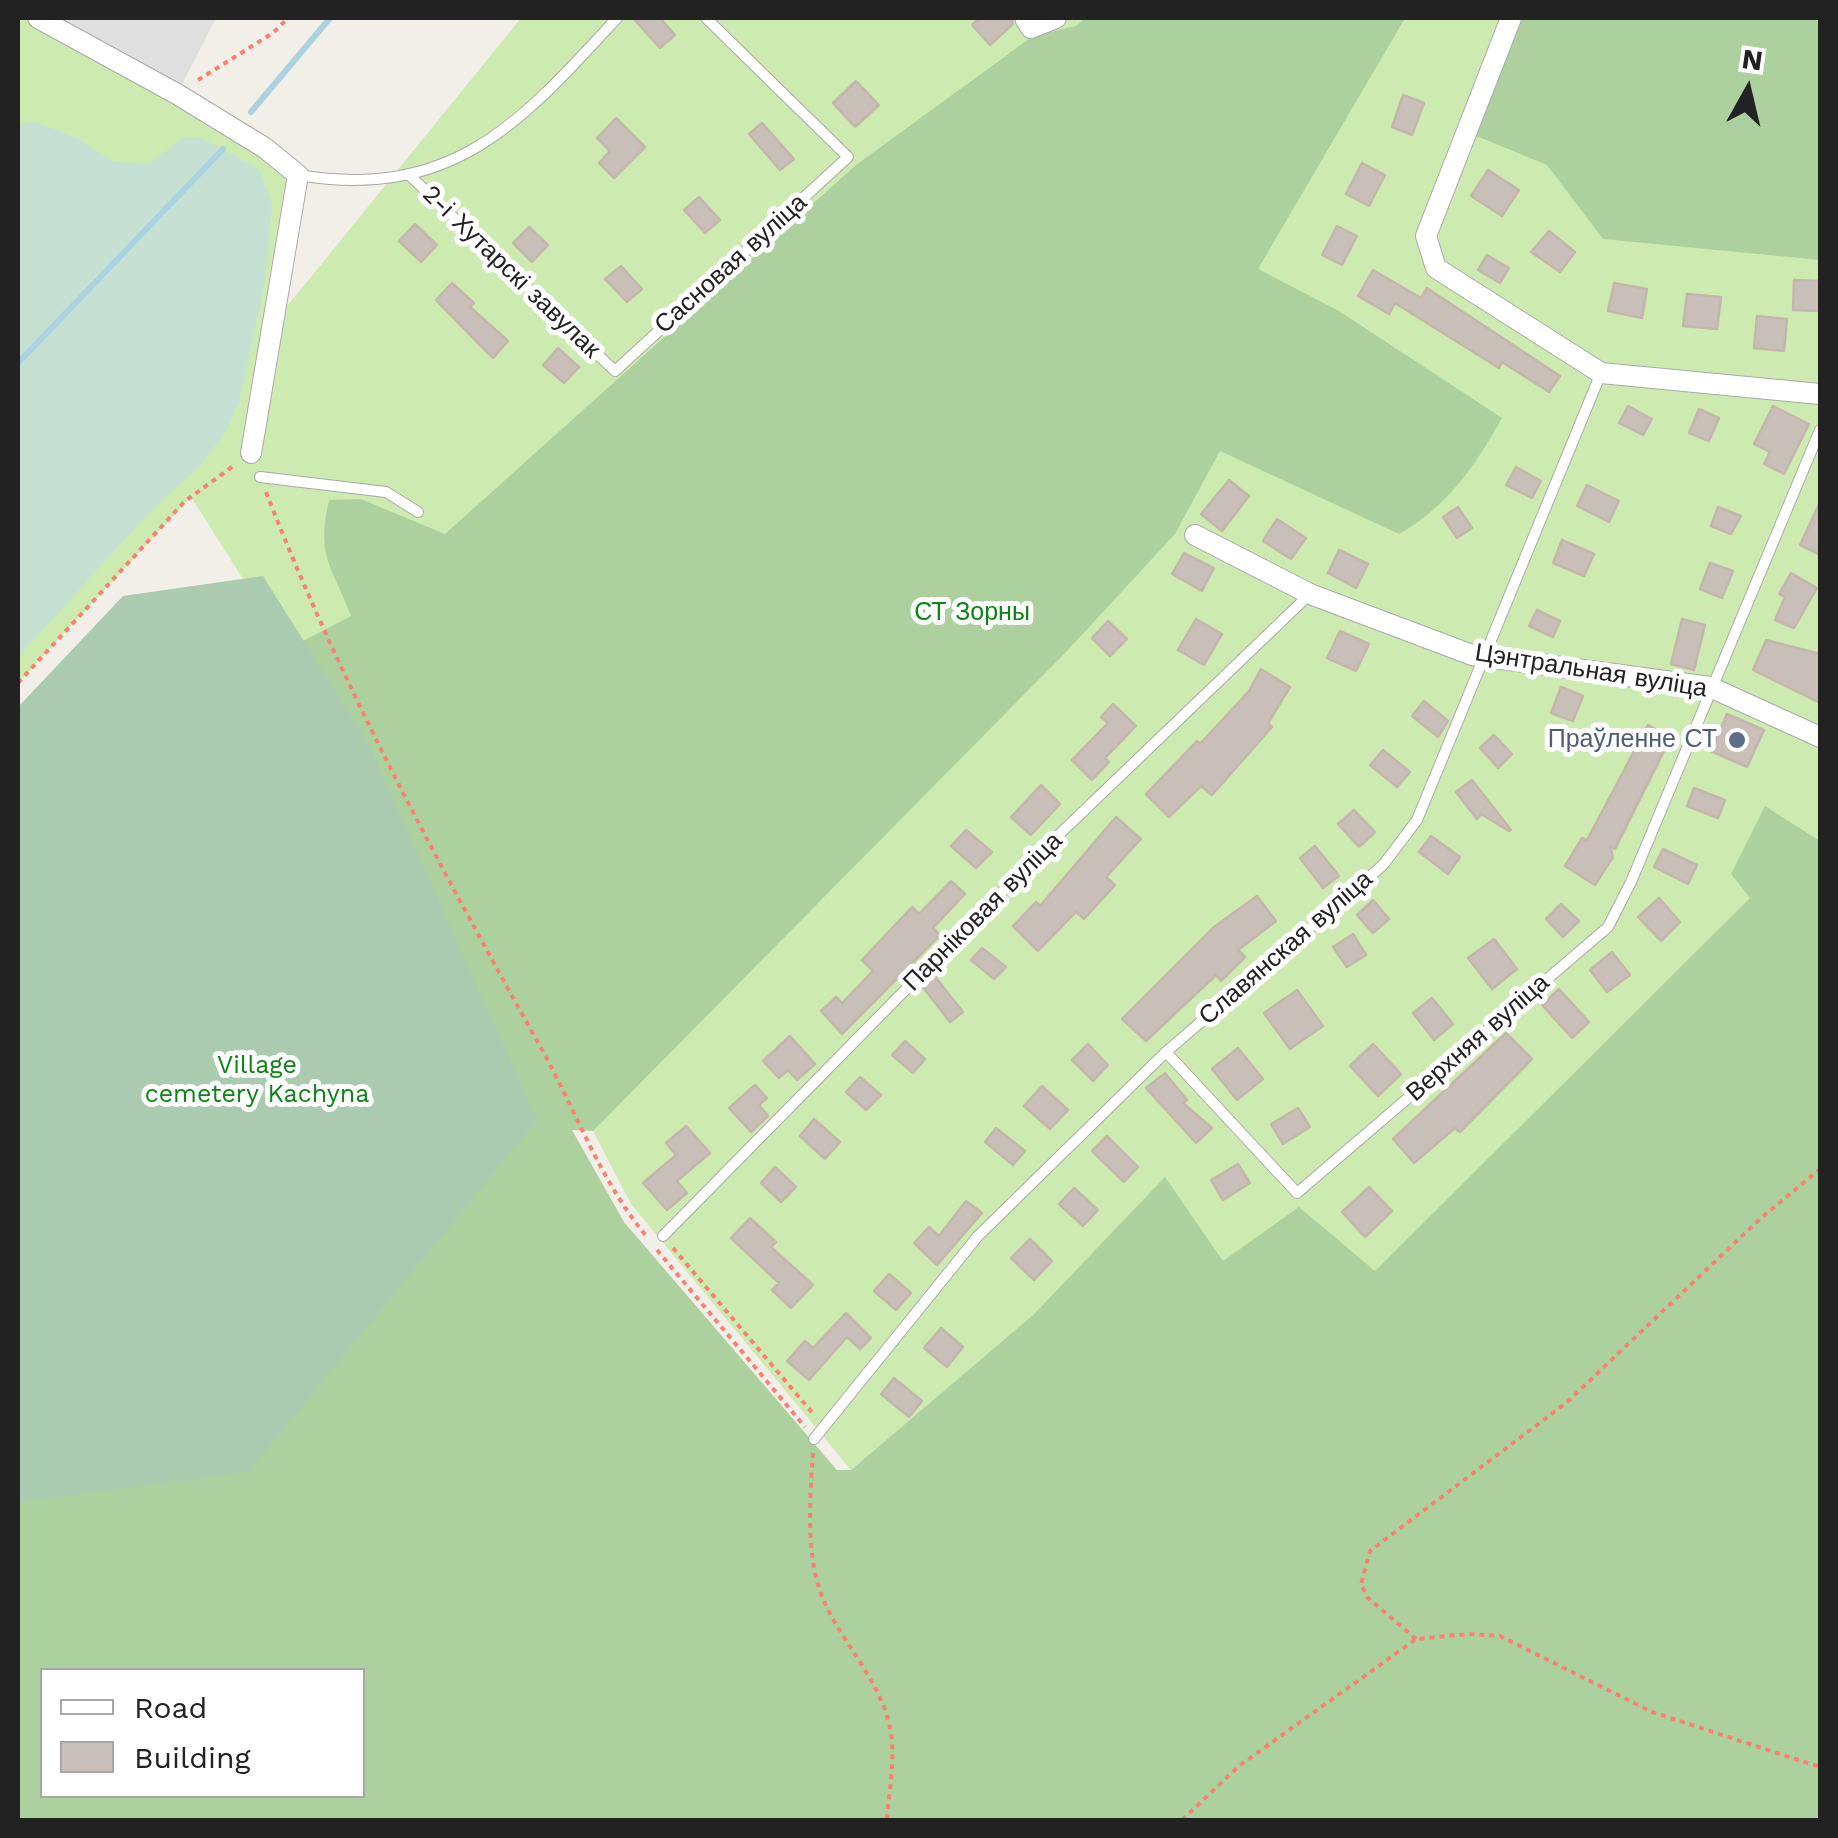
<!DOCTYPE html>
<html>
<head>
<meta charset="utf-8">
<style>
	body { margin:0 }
	#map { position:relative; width:1838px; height:1838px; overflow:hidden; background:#f2efe9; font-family:"Work Sans",sans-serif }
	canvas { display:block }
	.frame { position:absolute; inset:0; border:20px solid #222; pointer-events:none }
	.legend { position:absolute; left:40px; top:1668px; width:325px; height:130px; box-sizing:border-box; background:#fff; border:2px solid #a7a7a7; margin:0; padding:12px 18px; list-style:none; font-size:30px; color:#222 }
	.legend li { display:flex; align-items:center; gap:20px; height:50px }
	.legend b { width:50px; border:2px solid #a7a7a7 }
	.north { position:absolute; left:1698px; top:40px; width:100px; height:100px; -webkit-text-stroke:8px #fff; paint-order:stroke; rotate:8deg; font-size:28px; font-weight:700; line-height:40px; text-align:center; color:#222 }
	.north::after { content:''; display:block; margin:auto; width:35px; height:45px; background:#222; clip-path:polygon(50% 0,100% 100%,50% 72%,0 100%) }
</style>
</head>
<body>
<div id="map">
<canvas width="1838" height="1838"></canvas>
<div class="frame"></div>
<ul class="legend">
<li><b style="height:12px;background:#fff"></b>Road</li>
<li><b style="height:28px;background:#c7bfb8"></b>Building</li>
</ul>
<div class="north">N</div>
</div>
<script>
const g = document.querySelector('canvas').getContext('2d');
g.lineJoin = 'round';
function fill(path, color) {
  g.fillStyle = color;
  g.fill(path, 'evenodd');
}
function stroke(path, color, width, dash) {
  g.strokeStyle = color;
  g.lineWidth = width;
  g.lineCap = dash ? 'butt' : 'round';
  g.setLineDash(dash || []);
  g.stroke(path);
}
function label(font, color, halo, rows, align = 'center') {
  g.font = font + ' "Work Sans",sans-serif';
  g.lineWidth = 10;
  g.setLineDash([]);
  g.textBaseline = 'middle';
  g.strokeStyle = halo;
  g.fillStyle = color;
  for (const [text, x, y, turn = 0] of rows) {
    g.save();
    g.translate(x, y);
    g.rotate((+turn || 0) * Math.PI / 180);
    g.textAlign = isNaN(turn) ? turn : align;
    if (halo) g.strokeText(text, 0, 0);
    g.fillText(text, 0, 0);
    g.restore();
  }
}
fill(new Path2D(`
	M38,18h178l-39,76z`), '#e0dfdf');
fill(new Path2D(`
	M18,18h20l260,157 -22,145 245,-302h1299v823l-55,-34 -14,91 -376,374 -152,-11 -58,-83 -131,136 -183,156 -220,-266 -38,-73 -402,-634 -173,186z`), '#cdebb0');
fill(new Path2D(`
	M1085,18h320l-147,251 81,42 163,107c-26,47 -55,89 -103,116l-179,-83 -45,83 -108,117 -474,480 -21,-1 52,92 213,248h14l183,-156 131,-137 58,84 76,-54 76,64 375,-373 -19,-24 34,-68 55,35v979h-1802v-1088l266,-81 67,-35c-19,-51 -35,-58 -22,-116l32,-1 84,35 411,-369 177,-129 43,-10zM42,1670h320v126h-320z
	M1523,18h297v242l-217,-21 -56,-74 -73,-30z`), '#add19e');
fill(new Path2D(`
	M35,122l40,15 39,25 35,2 34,-26 17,-1 59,32 13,35 -7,77 -26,121 -14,31 -27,35 -43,38 -137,151v-533z`), '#c6e0d4');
fill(new Path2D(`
	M263,576l106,169 168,375 -289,352 -230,30v-795l105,-111z`), '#aacbaf');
stroke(new Path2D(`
	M251,112l79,-94
	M18,363l205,-214`), '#aad3df', 6);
const building = new Path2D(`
	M633,18h27l15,17 -15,13z
	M980,18h31l2,6 -23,21 -18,-20z
	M856,81l23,24 -24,22 -22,-24z
	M1403,95l21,8 -12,32 -20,-8z
	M616,118l29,29 -31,31 -15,-15 11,-12 -13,-13z
	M762,123l32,36 -14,11 -31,-36z
	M1362,163l23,12 -16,31 -23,-12z
	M1488,170l31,20 -17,26 -31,-20z
	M699,197l21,23 -15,13 -21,-23z
	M415,224l22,21 -16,17 -22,-21z
	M1337,226l20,10 -15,29 -20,-10z
	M529,227l19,18 -16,17 -19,-19z
	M1549,231l26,21 -15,20 -29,-20z
	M1487,255l22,13 -9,15 -22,-13z
	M621,266l21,23 -15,13 -22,-23z
	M1373,270l48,28 6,-10 133,88 -11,16 -47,-30 -3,6 -104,-65 -6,11 -31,-18z
	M1794,280l26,1 -1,30 -26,-1z
	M452,283l22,20 -4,4 38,34 -15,17 -57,-58z
	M1614,283l33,6 -5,29 -34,-7z
	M1687,294l34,3 -4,32 -34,-3z
	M1757,316l30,3 -3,32 -30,-3z
	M558,348l21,19 -15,16 -21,-18z
	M1628,406l24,13 -9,16 -24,-12z
	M1773,406l36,18 -25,50 -20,-10 6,-12 -16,-8z
	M1699,409l20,9 -10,23 -20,-8z
	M1516,467l25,14 -9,17 -26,-13z
	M1229,480l20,16 -27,35 -21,-17z
	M1587,485l32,16 -10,21 -32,-16z
	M1820,502v53l-20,-10z
	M1458,507l14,21 -15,10 -14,-21z
	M1718,507l23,9 -10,18 -20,-8z
	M1277,519l29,19 -15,21 -28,-18z
	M1562,540l32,14 -10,22 -31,-13z
	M1339,550l29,14 -12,24 -28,-15z
	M1184,553l30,15 -12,23 -30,-17z
	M1710,563l23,8 -11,27 -22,-9z
	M1791,573l26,15 -23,40 -19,-8 10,-23 -6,-3z
	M1537,610l23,11 -7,16 -24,-11z
	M1196,619l26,15 -18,31 -26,-15z
	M1682,619l23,6 -11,45 -23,-6z
	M1108,621l19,18 -17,17 -18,-18z
	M1340,631l29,13 -13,27 -29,-13z
	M1766,640l54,14v49l-67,-33z
	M1261,669l29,18 -22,36 4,4 -60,68 -11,-9 -32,31 -23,-23 51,-53 3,3 49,-53z
	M1561,687l22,9 -10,25 -22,-8z
	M1424,701l24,20 -10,16 -26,-21z
	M1113,704l23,22 -31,32 4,4 -17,18 -20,-20 36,-37 -7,-6z
	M1727,714l37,16 -17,37 -36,-16z
	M1648,725l23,12 -56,112 -5,-3 3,11 -18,28 -30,-19 17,-28 5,2z
	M1494,735l18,19 -14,14 -18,-20z
	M1383,750l27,22 -13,15 -27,-22z
	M1472,780l39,50 -2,1 -28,-17 -4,5 -21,-27z
	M1041,785l19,19 -29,31 -20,-18z
	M1694,788l31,12 -7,18 -31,-12z
	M1354,810l21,22 -16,15 -21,-23z
	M1116,817l25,22 -35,38 9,8 -31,34 -8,-7 -38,39 -25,-25 23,-24 4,4z
	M966,830l26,22 -16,16 -25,-22z
	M1431,836l29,21 -12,17 -29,-22z
	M1315,846l24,30 -16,12 -23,-30z
	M1663,849l34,16 -9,19 -34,-17z
	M951,881l14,13 -32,34 7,7 -98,99 -21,-23 15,-14 6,6 31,-32 -11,-11 50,-53 7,7z
	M1257,896l19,25 -38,29 7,7 -24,24 -5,-6 -70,66 -24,-22 92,-92z
	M1659,898l21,24 -19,19 -23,-24z
	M1373,900l16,19 -16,14 -16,-18z
	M1561,904l18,17 -16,16 -17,-18z
	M1353,934l13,21 -19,12 -14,-20z
	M1494,939l23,30 -25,20 -24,-31z
	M982,948l24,19 -12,12 -23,-19z
	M1612,952l18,23 -23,17 -17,-22z
	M933,974l30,38 -13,10 -28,-36z
	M1559,989l30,33 -17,16 -30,-33z
	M1297,990l26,36 -33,23 -26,-36z
	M1432,998l21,26 -19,16 -21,-27z
	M1506,1033l26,26 -72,73 -5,-4 -41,35 -21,-24z
	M790,1036l25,28 -18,16 -9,-10 -9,8 -16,-17z
	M905,1041l20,18 -12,14 -21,-18z
	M1088,1044l20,21 -15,16 -21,-21z
	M1373,1044l28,30 -23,22 -28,-30z
	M1238,1048l25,31 -26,21 -25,-31z
	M1165,1073l22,27 -4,3 29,25 -16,15 -50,-55z
	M860,1077l21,18 -15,15 -20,-18z
	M755,1085l12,13 -8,7 9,11 -17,16 -22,-24z
	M1042,1086l26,24 -18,19 -26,-23z
	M1298,1108l12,19 -27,17 -12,-20z
	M814,1119l26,23 -15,17 -25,-23z
	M686,1126l24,27 -33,28 10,12 -20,17 -24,-27 33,-28 -10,-12z
	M996,1128l29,23 -12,14 -28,-23z
	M1107,1136l31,31 -14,15 -32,-31z
	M1238,1164l12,19 -27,17 -12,-20z
	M775,1167l21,20 -15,15 -20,-19z
	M1369,1187l23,24 -27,26 -23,-25z
	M1074,1188l24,22 -15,16 -24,-22z
	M966,1201l16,12 -45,52 -23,-22 15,-16 10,9z
	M750,1218l26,24 -5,5 42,38 -22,23 -19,-18 7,-7 -48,-45z
	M1030,1239l22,22 -18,19 -23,-22z
	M889,1274l22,19 -15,17 -22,-19z
	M846,1313l25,25 -11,11 -13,-12 -38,43 -22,-19 18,-20 8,7z
	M941,1328l22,19 -16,20 -23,-19z
	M894,1378l28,23 -13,16 -28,-23z`);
fill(building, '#c7bfb8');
stroke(building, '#c4b6ab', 2.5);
const service = new Path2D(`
	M408,174l207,197 233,-214 -142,-139
	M298,175c156,26 224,-54 319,-157
	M260,477l126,15 32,20
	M1166,1052l131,141 311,-266 23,-45 189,-452
	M663,1236l383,-389 264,-253
	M814,1439l164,-203 188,-184 217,-187 34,-45 184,-447`);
const minor = new Path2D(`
	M38,18l139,76 88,54 33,27 -47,278
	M1025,18l6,10 25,-10
	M1511,18l-85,218 10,32 165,105 219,21
	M1195,535l115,59 162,61 238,32 110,50`);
stroke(service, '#a9a9a9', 12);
stroke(minor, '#a9a9a9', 22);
stroke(new Path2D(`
	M198,80l75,-47 15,-15
	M266,492c75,193 174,375 275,556 35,63 60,135 107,190
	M18,683l166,-181 52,-38
	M673,1248l142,168
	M657,1250l148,177
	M813,1453c-3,44 -7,96 7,138 17,48 60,86 70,137 6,31 -1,62 -3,92
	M1416,1639l-48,-41 -7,-14 9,-33 196,-148 195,-185 59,-49
	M1182,1820l57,-54 177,-127 53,-5 31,2 152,76 168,55`), '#fa8072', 4, [5, 5]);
stroke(service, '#fff', 10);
stroke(minor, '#fff', 20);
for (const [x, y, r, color] of [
	[1737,740,10,"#5c6f8a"]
]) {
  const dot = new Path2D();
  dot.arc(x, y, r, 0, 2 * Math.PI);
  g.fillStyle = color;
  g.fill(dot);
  stroke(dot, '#fff', 4);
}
label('25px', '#222', '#fff', [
	["Сасновая вуліца",731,264,-42],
	["2-і Хутарскі завулак",511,272,44],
	["Цэнтральная вуліца",1591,671,9],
	["Парніковая вуліца",983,912,-45],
	["Славянская вуліца",1286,948,-41],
	["Верхняя вуліца",1478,1038,-41]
]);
label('25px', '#0c8416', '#fff', [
	["СТ Зорны",972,613],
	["Village",257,1066],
	["cemetery Kachyna",257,1095]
]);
label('25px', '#4e5e75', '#fff', [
	["Праўленне СТ",1717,740]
], 'right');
</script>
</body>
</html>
